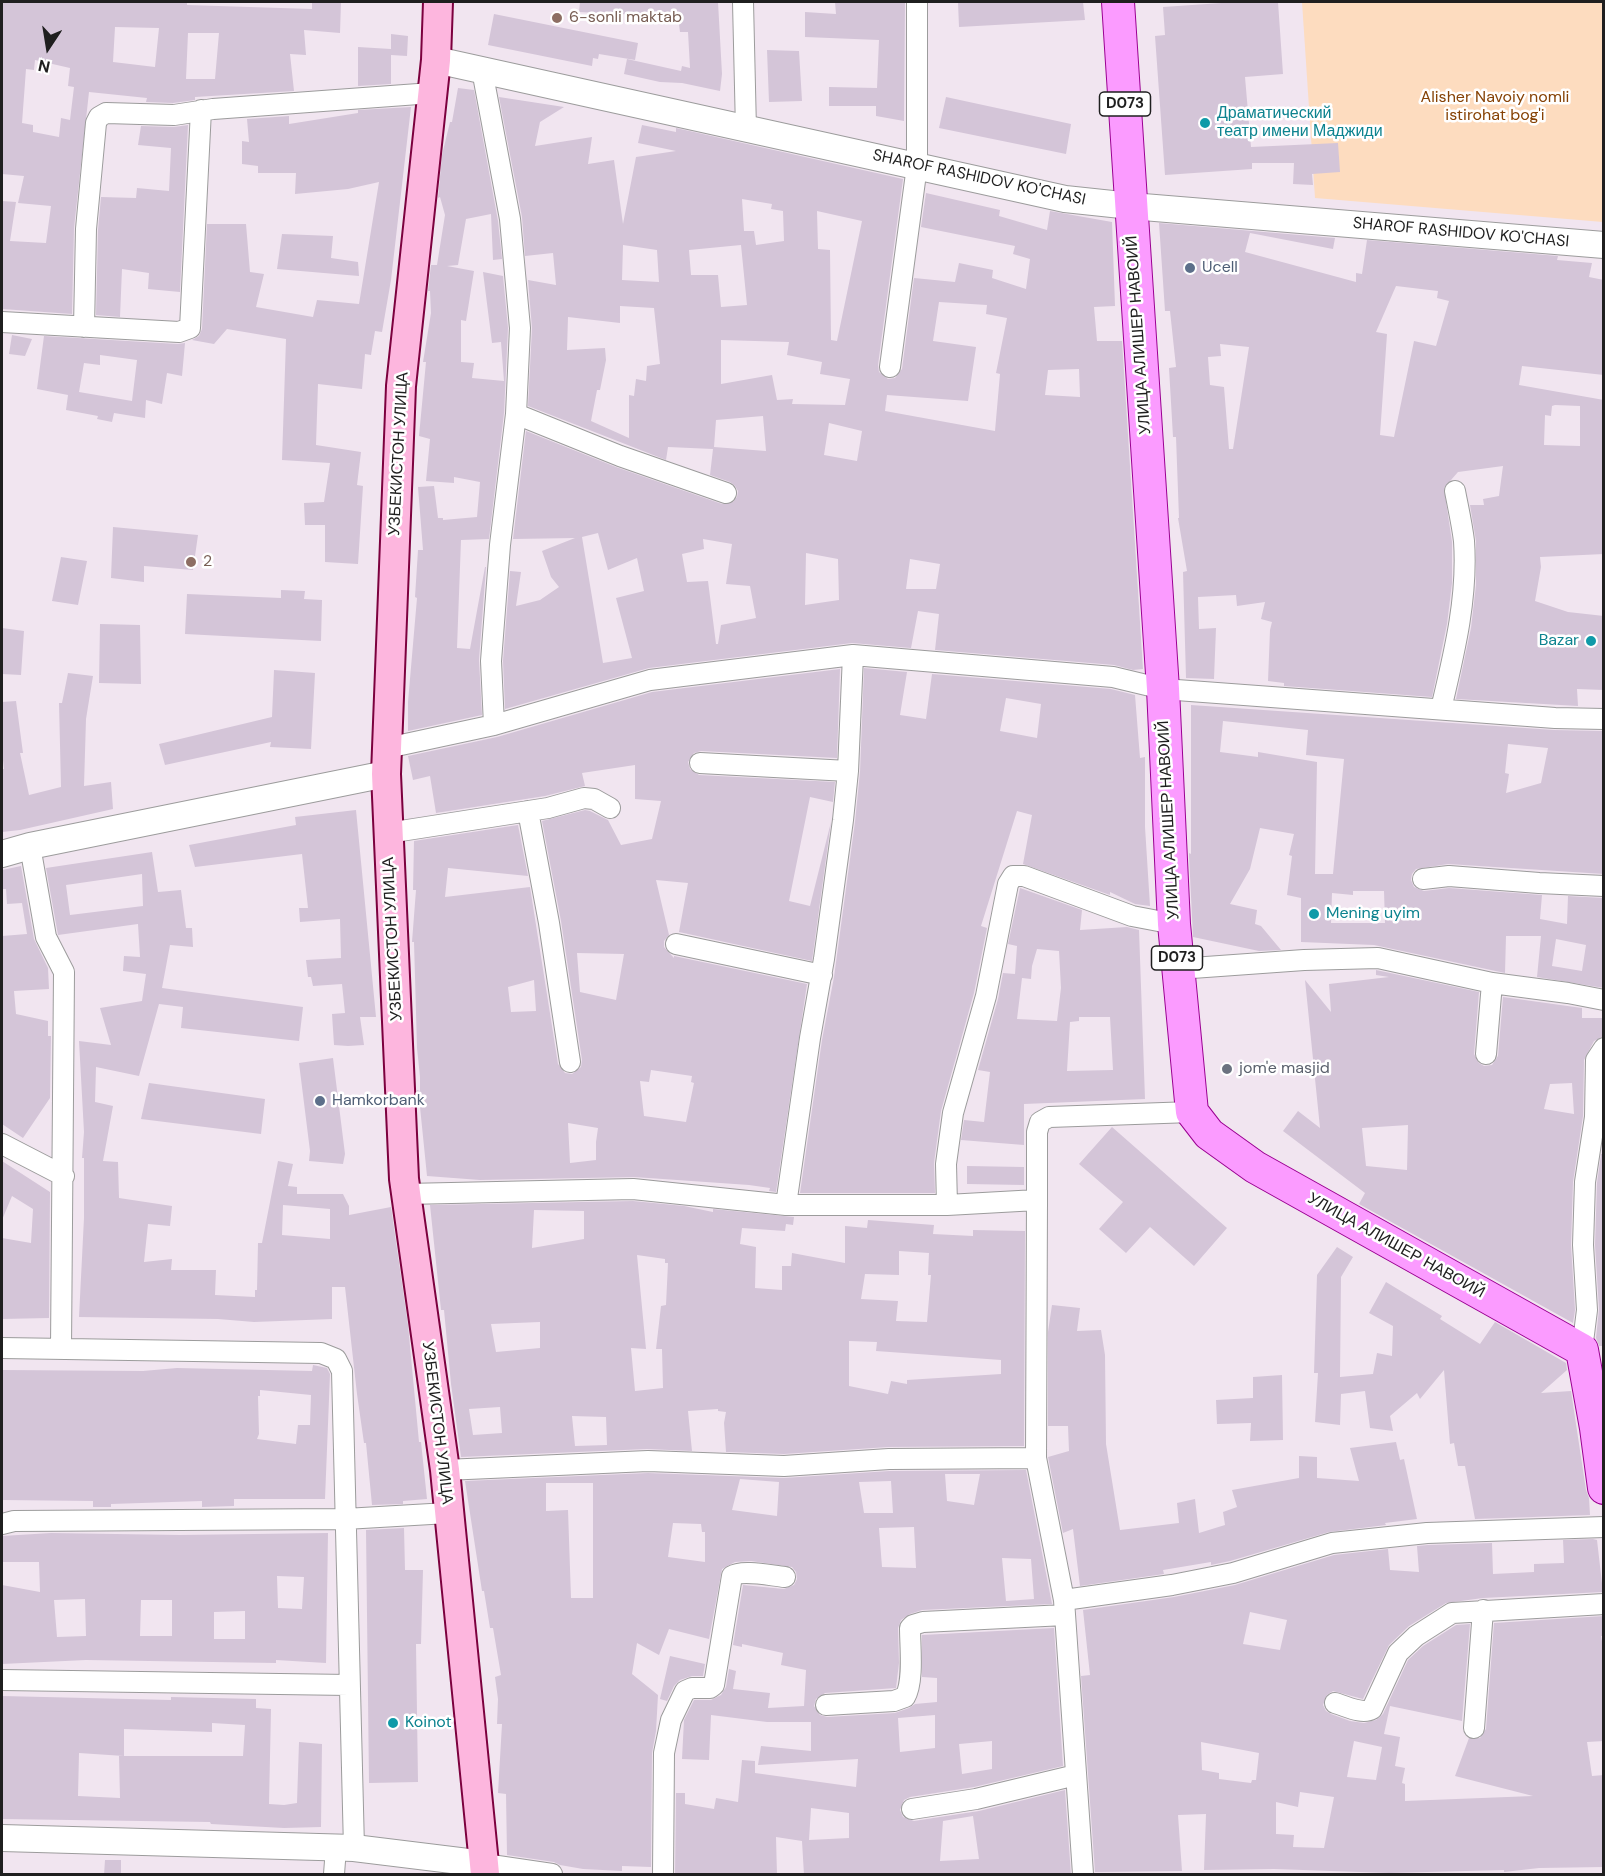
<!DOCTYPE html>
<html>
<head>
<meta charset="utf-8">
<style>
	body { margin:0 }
	#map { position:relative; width:1605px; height:1876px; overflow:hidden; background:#f1e5f0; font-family:"DM Sans",sans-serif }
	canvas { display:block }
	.frame { position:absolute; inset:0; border:3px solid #1f1f1f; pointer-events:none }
	.north { position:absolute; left:18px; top:18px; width:60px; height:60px; -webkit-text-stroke:4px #fff; paint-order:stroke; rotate:192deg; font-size:16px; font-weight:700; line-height:24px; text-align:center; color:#1f1f1f }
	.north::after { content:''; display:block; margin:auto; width:21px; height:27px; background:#1f1f1f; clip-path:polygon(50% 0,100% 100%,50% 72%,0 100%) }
</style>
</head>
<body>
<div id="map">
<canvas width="1605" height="1876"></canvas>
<div class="frame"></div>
<div class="north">N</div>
</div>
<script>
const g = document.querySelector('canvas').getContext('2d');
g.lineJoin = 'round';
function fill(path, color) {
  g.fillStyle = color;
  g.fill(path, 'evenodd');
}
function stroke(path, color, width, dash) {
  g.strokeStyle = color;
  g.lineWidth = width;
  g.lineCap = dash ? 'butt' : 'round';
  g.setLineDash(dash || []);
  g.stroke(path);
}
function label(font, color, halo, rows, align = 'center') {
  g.font = font + ' "DM Sans",sans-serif';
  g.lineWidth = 5;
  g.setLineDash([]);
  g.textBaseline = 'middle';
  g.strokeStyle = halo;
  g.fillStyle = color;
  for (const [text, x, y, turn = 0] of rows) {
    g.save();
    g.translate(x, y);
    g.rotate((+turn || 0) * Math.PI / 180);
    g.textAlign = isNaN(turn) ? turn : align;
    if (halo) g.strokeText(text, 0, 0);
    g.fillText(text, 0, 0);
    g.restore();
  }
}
fill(new Path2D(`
	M1302,2h301v220l-288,-24z`), '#fddcbf');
fill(new Path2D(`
	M2,2h185v3l125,4v-7h29l-1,31 -36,-3 2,25 -16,-1 4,37 -99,6v3l-22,3 -27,-1 1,-4 -58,-6 -15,136 -2,86 -70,-5v-108l14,1 -6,39 36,2 5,-37 -33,-3 6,-27 -22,-2zM115,27l44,1 -4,39 -42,-5zM188,33h31l-4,46h-29zM35,60l35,8 -2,18 6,1 -4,33 -9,-2 -2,19 -26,-5v-7l-11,-2 4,-54 8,1z
	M580,2h138l4,72 -2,17 -38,-8 -22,-1 -36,-8 3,-15 54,12 1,-5 8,2 -2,-36h-8l-2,-15 -99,-5z
	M835,2h70l-1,119 -28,-5v-10h-47v-19l48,1 2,-48 -74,-3v-25l31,2z
	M958,2h125l2,18 -126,7z
	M1236,2h42l5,72 -38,3 6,70 87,-4 2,29 -28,2 1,11 -20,-1 1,-21h-42v6l-87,6 -10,-139 10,-1 -2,-28z
	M494,14l144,29 -3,17 -36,-6 -1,5 -5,-1 -1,8 -104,-21z
	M391,34l17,2 -1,20 -16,-1v29l-33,2v-39l33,2z
	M767,50l32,1 3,50 -33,1z
	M458,88l16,2 24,131 4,38 -9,1 -2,-46 -25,5 -8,46 -11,1 27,5 -8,50 -5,-1v42l13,1 -2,15 32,3 -3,-39 -9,1 -9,-71 20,4 5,52 -4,85 -15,126 -28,1 -4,108 13,1 15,-82h1l-7,93 3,55 -74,16v-29l9,-104 -2,-1 3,-47h5l-5,-63 16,-1 4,32h5v2l34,-3 3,-35 -26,-5v6l-28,-2 4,-42 -11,-3 7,-74h-3l8,-49 -1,-22h-2l3,-26h6l8,-50 -5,-18 -2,1 4,-43 8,-33h2z
	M499,97l65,10 -24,15 -5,24 57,-9 -4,27 26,-4 9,64 13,-67 40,-6 -38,-8 4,-18 34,7v-4l227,51 -25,186 1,7 9,7 7,-1 7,-9 12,-91 41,4 4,-19 34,7 -1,8 34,11 4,-30 -17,-5 2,-8 -94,-19 5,-34 74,17 -1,6 48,14 3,-19 62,11 3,84 -21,1 3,34h25l21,328 -10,1 -19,-5 -179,-15 4,-36 -21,-3 -7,37 -59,-5 -203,25 -144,41 -2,-48 7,-90 11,1 -5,34 24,-6 19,-13 -8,-10 -9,-26 33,-13 -62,1 13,-108 90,36 106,37 11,-2 4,-5 1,-6 -3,-5 -5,-4 -20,-7 3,-26 -45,-2 -2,13 -138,-54 4,-78 -4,-48 28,5 -3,-32 -28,3 -3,-39zM742,199l30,5 -1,5 12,2 1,30 -28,4 -2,-14h-10zM817,211l45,10 -25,120 -6,-1 -1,-90 -12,-1zM623,245l34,5 2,32 -37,-2zM741,245l6,60 -26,2 -3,-32h-27l-2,-25zM939,302l48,3 -1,9 21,4 -11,55 4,1 -5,57 -110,-20 2,-16 81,6 8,-54 -43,-6zM620,306l34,2 6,56 -13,2 -1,15 -10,-2 -2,17 -5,-1v43l-38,-17 6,-31h3l6,-30 -1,-12 -38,2 1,-33 52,6zM721,340l68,2 -2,13 35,7 -2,12 30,5 -5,26 -53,-1 1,-5 -16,1 -5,-25 -51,9zM1079,369l1,28 -35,-2 3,-25zM763,416l3,35 -52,-4 2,-27zM829,423l33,8 -5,30 -33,-6zM598,533l10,37 29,-12 7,33 -28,7 16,60 -29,5 -21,-126zM703,539l29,5 -6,40 24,2 6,32 -35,7 -3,19h-2l-8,-63 -21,1 -5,-28 22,-5zM806,553l32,6 1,41 -34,5zM910,559l30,5 -4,25h-30z
	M946,97l125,27 -5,30 -127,-26z
	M411,107l-20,173 -9,52 -7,-1 -4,24 -6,-1 -3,35 -44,-5 -2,61 45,7 -4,33 6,1 -5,78 -33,-2v-37h-20l-1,-22 20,-1 6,-39 -48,-3 4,-121 -59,-10 -13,15 -22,-4 7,-4 3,-7 5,-105h39l4,48 14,2 -8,33 57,10 4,-17 42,4 20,-122 -31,7 -53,5 1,-21h-38v-7l-16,-2v-23l7,1 -2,-23 42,-3v8l69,-11v-3z
	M188,125l-8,167 -32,-3 1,-16 -27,-4 -2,48 -24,-2 2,-85 3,-33 35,1 1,-10 32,3 2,-43 -33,-3 3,-19 33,1z
	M1159,223l176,15 -2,11 -83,-16 -5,19 111,30v-9l6,1 5,-34 191,16 -1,4 35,3 -3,14 15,3v95l-82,-9 -3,19 85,15v154l-64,3 1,10 -6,34 33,11 36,4v74l-27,-1 1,17 -122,-7 15,-71 5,-43v-44l-6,-36h14l-1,-6 16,-3 4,-30 -45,6 -14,16 8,54v41l-5,41 -15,73 -148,-11v-3l-16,-2 2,-51 2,-8 -11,-3 4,-17 -28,4 -1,-11 -38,2 1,32 17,-1 -2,51 -28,-1 -3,-106 4,-1 -9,-53h1l-3,-81h-3l-4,-69 7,-1 -6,-56h-5zM1396,286l42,5 -1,7 12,3 -13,45 -22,-5 -20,96 -14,-2 7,-101 -11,-2zM1220,344l29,3 -16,102h-4l-5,-62 -14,-2 -2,-28 13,-1zM1555,405l25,1v40l-36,-1 1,-30 6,1 1,-10z
	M282,234l51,2 -2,22 27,4 1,14 -82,-7z
	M12,335l20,4 -7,17 -16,-2z
	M44,336l134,8 7,-1 -3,33 -15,-3 -5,31 -16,-4 -1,18 -31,-5 -2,9 -15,-3 1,-3 -32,-6 2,-15 -31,-6zM100,355l37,5 -5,41 -53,-9 5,-29 16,2z
	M113,527l85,8 -5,35 -49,-4v16l-33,-4z
	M61,557l26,4 -9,44 -26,-4z
	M281,590l24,1 -1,8 18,1 -1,41 -136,-7 2,-40 94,4z
	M100,624l40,1 1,59 -42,-1z
	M2,628l22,3 -3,44 -19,-1z
	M864,668l43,4 -7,43 26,4 6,-45 179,15 24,6 5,63 5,-1v70l5,79 -15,-2 -25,-12v3l-87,-31 9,-49 -15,-4 -36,115 6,2 -13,65 -33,118 -7,52 1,30h-135l22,-153 12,-63 21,-155 5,-50zM1006,698l35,6 -4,34 -37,-7z
	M840,669l-3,89 -136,-7 -7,2 -6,9 2,7 9,6 136,7 -2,20 -23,-5 -21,104 21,5 21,-84 -19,139 -133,-29 9,-49 -32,-3 13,55 -5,6v6l10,11v-2l133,28 -31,208 -7,-1 1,-3 -21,-3 -115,-8 -154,3 -53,-4 -7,-69h-3v-17l3,1v-14l-3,-29 -3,-106h-2l4,-52h-3l1,-49 104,-16 10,51 -80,-8 -3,29 85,-10 28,177 7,9 7,1 9,-7 1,-7 -21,-139 -19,-100 43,-11 5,1 18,9 13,25 31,-6 9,-38 -26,-2v-34l-53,8 3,13 -40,10 -109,17 -6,-37 -17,4 -5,-24 89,-19 155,-45zM577,953l47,1 -8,46 -36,-8zM534,980l2,31 -25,1 -3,-25zM651,1070l41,6 -1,6 3,1 -8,39 -42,-6 -4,-35 9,1zM568,1123l30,5 -2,14v18l-26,3z
	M274,670l41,3 -4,76 -41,-2 1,-5 -106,23 -6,-21 113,-27z
	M68,673l25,3 -7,43 -2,67 27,-4 2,27 -93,21 -18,2v-63h2l-2,-18v-49l14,-1 7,52h-3l9,42 32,-8 -2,-84h3z
	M1191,705l363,25 50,1v143l-156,-10 -32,5 -4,5 -1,6 3,7 10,4 25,-3 93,7 -2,24 27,5 1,-28 36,2v90l-67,-11 4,-41h-35l-1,37 -131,-28 -73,-3v-44l-14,-3 5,-39 -3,-1 5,-21 -34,-6 -10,41 -20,35 27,6 -2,14 6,2 20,24 -22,1 -66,-14 -4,-81v-3l2,1zM1223,721l85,9 -2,25 38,4 -11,115h-18l2,-112 -59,-10v5l-38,-5zM1508,744l40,4 -7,35 -35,10 3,-19 -4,-1zM1353,891h31l1,32h-54l1,-30 21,2zM1556,939l30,6 -4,26 -30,-5z
	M356,810l20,207h-16l4,28 -16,1 -14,-1 -2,-31 13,-1 -3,-29 -29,2 -2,-9h-3l-2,-17 35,-2 -1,-39 -40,3 -1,-14h9l-6,-54 -107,13 -6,-22 107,-20 -1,-8z
	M152,852l6,40 23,-2 5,38h6l1,19 -23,-2 -8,43 141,19 -4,34 -118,-13 2,-21 -24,-3 -20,72 -43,-9 -1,35 18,4 -10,55 15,1 1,36 53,8 -2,20 -22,-2 -4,38 28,-3 -1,11h45l-1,25 40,2v-7h2l1,-47h4l16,-82 15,3 -5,22 9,1v7h46l6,12v9l42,-8 17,118 11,117h2l6,57 -24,2v3l-31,1 -6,-62h-2l-7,-49 -12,-107h-13v32l-78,3 -36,-3 -139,-2 5,-99v-60h-2l2,-26 -5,-91 32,4 -11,-37 42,-7 4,-27 -23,-3 1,-15 16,1 -2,-33 -80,11 -12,-67zM142,874l1,32 -73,9 -4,-30zM283,1205l47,4v30l-48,-4z
	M21,866l13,73 14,29 1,21 -35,2 2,23 32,7v15h3l-1,62 -27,40 -21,-14v-188l25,-2 -5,-31 -15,1 -1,-15h-4v-19z
	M1020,888l62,22 -2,20 47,-3 12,3 6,169 -121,5v41l-63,-5 3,-20 20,2 6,-50 -12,-2 20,-71 5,-26 12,1 2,-28 -9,-2zM1037,949l22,2 2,37 -4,33 -40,-2 5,-41 9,1 1,-13zM1079,1017h31l3,53 -46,1 3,-49 9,-1z
	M1376,970l103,22 -5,62 5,9 5,3 8,-1 6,-9 5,-59 79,11v10h22v18l-10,5 -10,19 -1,56 -10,66 -2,63 4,65 -2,13 -214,-119 6,-11 -82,-62 15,-20 22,17 -15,-148 26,32 -2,-28 60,-7 -13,-2zM1572,1083l2,31 -30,-5 6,-25zM1408,1125l-1,45 -41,-4 -4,-38z
	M333,1058l12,96 -2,10 -34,-3 1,-10 -11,-88z
	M149,1083l116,16 -4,35 -120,-15z
	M1112,1127l115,101 -33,38 -44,-39 -24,26 -27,-24 24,-27 -44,-38z
	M1601,1154h3v192h-5l-3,-8 3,-29 -4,-64 2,-62z
	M2,1161l48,31 -1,126 -47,1v-81l29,5 2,-34 -21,-13 -10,24z
	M967,1166l57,1v18l-57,-1z
	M633,1201l51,5 29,6v-3l81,8 -1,8 -7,-1 -1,7 -43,-3 -2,16 16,3 -1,41 27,2v-24h9l1,-13 53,10v-37l22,2 1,-8 66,5 -1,9 40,2v-6l52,1 -1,215 -136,1 -104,7 -58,-2 -2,-29 2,-11 -8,-1v-2l-30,2 4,40 -45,-2 -186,8 -10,-73 -7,-74h-3l-11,-105zM534,1210l50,1v28l-52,9zM899,1251l30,2 -1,22h3l-4,47 -31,-1 2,-20 -37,-2 4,-25 34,1zM637,1255l28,4v4h3l-2,42 -5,1 -5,43h6l1,39 -28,3 -4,-43 15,1zM540,1322v26l-44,4 -5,-28zM849,1341l28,1 -1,9 125,9v14l-94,6v4l-16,-3 -3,13 -39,-8zM500,1407l2,26 -29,2 -4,-26zM572,1416l34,1 1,28 -32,1z
	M1337,1247l16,10 -12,20 -1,100 33,-3 4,-21 15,3 1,-30 -24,-13 17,-31 56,34 -2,3 40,25 15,-22 71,41 1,7 -26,23 30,-2 15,99 3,8 1,17 -115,4 -10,-53h-7l-4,-23 -4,1 -6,-74 -24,29 -3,-6 -27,23 3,15 -23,-3 -5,-37 -24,3 -1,31 -25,-3 3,-49h-4l3,-98z
	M1052,1305l28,3 -3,23 24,-1 4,25 1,89 14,86 59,-7 -2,-20 18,-4 4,34 26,-8 -2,-13 14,-5 -5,-17 67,-12v-22l18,1v21l42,3 -9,-33 46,-6 4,18 4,-1 13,60 -32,4 1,2 -57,7 -99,29 -19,4v-3l-48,8 1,4 -84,12 -7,-57 -10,4 -15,-76 21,-6 -1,-25h-20v-94z
	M313,1365l14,3 3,6 -5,125h-91v7l-32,1v-6l-91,3v3h-18v-6l-91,-1v-130l141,1 34,-3 135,3zM260,1390l51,5 -1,30h-12l-2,19 -39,-5 2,-5 -1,-38h2z
	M1282,1375l1,65 -33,1 1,-18 -34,1 -1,-24 37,-2v-21z
	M1026,1470l26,134 -130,6 -12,4 -9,6 -3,8 1,35 -3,25 -71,5 -9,6 -2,7 6,9 7,2 68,-4 14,-5 6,-4 22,-2v-24l-15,-1v-42l132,-7 9,138 -89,21 -64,10 -6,3 -4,10 3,7 11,4 65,-10 86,-21 6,85h-267l-2,-34 -26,-4 1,38h-102l1,-82h9v11l29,5 2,-11 22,4 4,-42 13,1v12l101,14 2,-28 -100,6 3,-19 50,5v-29h-44l-56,-7 -2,45 -27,-1 2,-39 10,-20h17l10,-5 5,-8 3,-18 7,2 -3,18 37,4 -2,15 36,-2 2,-36 -25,-5 2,-12 -41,-9v3l-9,-2 10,-60 41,4 10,-4 3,-6 -1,-7 -4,-5 -41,-6 -16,1 -13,7 -13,70 -40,-10 -10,26 -22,-12 -5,31 26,21 -2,36 -4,22 -1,114 -29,-1v5l-39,-2 -23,-4 -6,-3 -47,-7 -1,-61 -8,-1 4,-69h-5l1,-25 -3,-22 6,-2 -8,-47h-3l-6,-37h-2l-17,-110 183,-8 136,5 105,-7zM945,1474h35l-6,31 -27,-4zM740,1479l39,3 -2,34 -45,-6zM891,1481l2,32h-29l-5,-31zM546,1483h47v115h-22l-3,-88 -22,1zM673,1523l28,1 1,8h3v30l-37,-5zM914,1527l2,41 -34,-1 -3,-39zM1002,1558l29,1 3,40 -28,2zM935,1715v33l-35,4 -2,-34zM992,1741v28l-30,5 -3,-30zM811,1808l38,5v25l-40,2zM973,1816l6,43 -39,2 3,-40z
	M404,1528l1,42h18l-2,74h-5l2,138 -49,1 -3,-253z
	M51,1533l129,2 148,-2 -2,130 -50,-3v3l-190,-3 -84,4v-79l38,7 -1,-30h-37v-26zM277,1576l27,1 -2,32 -24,-1zM85,1599l1,37 -29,1 -3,-37zM141,1600h31v36h-32zM245,1611v28h-31v-27z
	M1593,1539l4,1 6,52 -120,6 -37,5 -37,23 -20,19 -26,54 -30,-8 -6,4 -4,10 3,6 5,3 19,7 14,2 12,-3 7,-6 25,-54 15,-14 33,-21 14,-1 -8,97 -72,-15 -6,28 16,3 -5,29 10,2 -3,15 3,1v17l128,-5 -78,-20 14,-38h11l6,-9 8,-106 110,-7v20h-3l3,16v89l-17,1 5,34 12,-1v92l-65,1 -35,4v-2l-115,3 -115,-4 -70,1 2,-56 -28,1 4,56 -87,1 -14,-196 9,-1 -7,-65 91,-13 61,-12 99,-30 54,-6 2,21 29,2 -2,-26 11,-1 64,-2 1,31 41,-2v-8l30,-1 -1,-23zM1250,1612l37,8 -7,30 -37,-6zM1354,1741l28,6 -6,33 -29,-3zM1201,1742l58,11 -3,27h-4l-1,3 -32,-4v-6l-17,-3zM1300,1792l34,5 -10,51 -31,-1 1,-12 -18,-1v-32l22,5z
	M670,1656l35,8 -2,12h-11l-12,4 -6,6 -7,15 -7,-2z
	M2,1696l169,4v-3l85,2v9l15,1 -2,95 15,1 13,-2 2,-61 23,2 -1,83 -37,1 -73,-4 -1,-2 -208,-3zM212,1723l33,2 -2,31h-119v-27l88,3zM79,1753l45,3h-5l1,42 -42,-2z
	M105,1860h16v15h-17z`), '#d4c5d8');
const minor = new Path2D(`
	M743,2l3,128
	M482,70l28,149 10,109 -4,86 -16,131 -9,116 3,64
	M2,322l177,10 11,-4 11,-218
	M84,327l2,-98 10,-106 3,-6 7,-4 68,2 39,-6 219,-16
	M890,367l27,-201v-164
	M516,414l104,42 106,37
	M1441,709c13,-55 27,-111 23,-168 -2,-17 -6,-34 -9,-50
	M387,748l107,-23 156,-45 203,-25 260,22 50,12 392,29 49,1
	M700,763l148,8
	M528,811l21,112 21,139
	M388,833l160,-25 36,-10 10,1 16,9
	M30,846l16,91 18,35 -3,376
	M1423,879l26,-3 90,7 65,3
	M676,944l146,31
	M1178,969l126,-9 74,-2 114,25 76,10 36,7
	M1486,1054l6,-71
	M2,1144l62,32
	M406,1194l227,-5 153,16h161l90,-5v-68l3,-10 9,-5 143,-5
	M786,1205l24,-167 14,-79 19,-139 5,-49 5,-116
	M947,1205l-1,-41 7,-51 33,-117 22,-112 5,-8h11l108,40 42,8
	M2,1348l319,5 15,6 6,12 12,477
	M1582,1350l5,-40 -4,-65 2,-63 10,-65 1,-57 8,-12
	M1036,1458l28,142 19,274
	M445,1470l203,-9 136,5 105,-7 147,-1 1,-258
	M2,1524l12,-3 331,-2 103,-6
	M1064,1600l108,-15 61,-12 99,-30 95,-10 177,-6
	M2,1680l347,5
	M1335,1703c11,3 27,12 37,6l26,-56 18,-17 36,-23 152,-9
	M826,1705l68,-4 11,-4c9,-15 5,-51 5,-69l3,-3 10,-3 142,-7
	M1474,1728l9,-118
	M912,1809l64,-10 100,-24
	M484,1864l68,10
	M334,1874l2,-26
	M663,1874l1,-121 7,-33 14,-29 7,-3h18l4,-3 18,-109c11,-7 40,0 53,1`);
const tertiary = new Path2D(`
	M436,60l629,139 66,7 473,39
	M2,854l28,-8 356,-72
	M2,1838l352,10 130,16`);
const secondary = new Path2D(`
	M438,2l-2,58 -35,326 -15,388 18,405 41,291 40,404`);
const primary = new Path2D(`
	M1118,2l45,687 11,235 18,188 17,22 46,33 327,183 14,78 8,60`);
stroke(minor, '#9c9c9c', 22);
stroke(tertiary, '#9c9c9c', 28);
stroke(secondary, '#7c003e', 32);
stroke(primary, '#9a0091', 34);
stroke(minor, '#fff', 20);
stroke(tertiary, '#fff', 26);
stroke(secondary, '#fdb6de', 28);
stroke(primary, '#fb9bff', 32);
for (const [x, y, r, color] of [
	[557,18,6,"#8d6e63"],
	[1205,123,6,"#0f9aa8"],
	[1190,268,6,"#5c6f8a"],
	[191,562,6,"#8d6e63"],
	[1591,641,6,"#0f9aa8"],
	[1314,914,6,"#0f9aa8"],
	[1227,1069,6,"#6b7280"],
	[320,1101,6,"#5c6f8a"],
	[393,1723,6,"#0f9aa8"]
]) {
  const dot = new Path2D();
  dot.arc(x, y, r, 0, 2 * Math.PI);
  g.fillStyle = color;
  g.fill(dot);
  stroke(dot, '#fff', 2);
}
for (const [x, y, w] of [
	[1125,104,51],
	[1177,958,51]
]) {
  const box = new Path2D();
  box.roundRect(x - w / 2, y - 12, w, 24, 4.5);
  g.fillStyle = '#fff';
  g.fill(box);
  stroke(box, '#1f1f1f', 1.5);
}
label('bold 15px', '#1f1f1f', null, [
	["D073",1125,104],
	["D073",1177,958]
]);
label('16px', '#785e54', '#fff', [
	["6-sonli maktab",569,18],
	["2",203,562]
], 'left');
label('16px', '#864205', '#fff', [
	["Alisher Navoiy nomli",1495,98],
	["istirohat bog'i",1495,116]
]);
label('16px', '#0d838f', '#fff', [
	["Драматический",1217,114],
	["театр имени Маджиди",1217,132],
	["Bazar",1579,641,"right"],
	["Mening uyim",1326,914],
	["Koinot",405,1723]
], 'left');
label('16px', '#1f1f1f', '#fff', [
	["SHAROF RASHIDOV KO'CHASI",979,178,12],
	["SHAROF RASHIDOV KO'CHASI",1461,233,5],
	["УЛИЦА АЛИШЕР НАВОИЙ",1139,335,-94],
	["УЗБЕКИСТОН УЛИЦА",399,454,-87],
	["УЛИЦА АЛИШЕР НАВОИЙ",1169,820,-93],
	["УЗБЕКИСТОН УЛИЦА",393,939,-93],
	["УЛИЦА АЛИШЕР НАВОИЙ",1396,1246,29],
	["УЗБЕКИСТОН УЛИЦА",437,1423,83]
]);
label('16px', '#4e5e75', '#fff', [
	["Ucell",1202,268],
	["Hamkorbank",332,1101]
], 'left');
label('16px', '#5b616d', '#fff', [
	["jom'e masjid",1239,1069]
], 'left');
</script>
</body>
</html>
